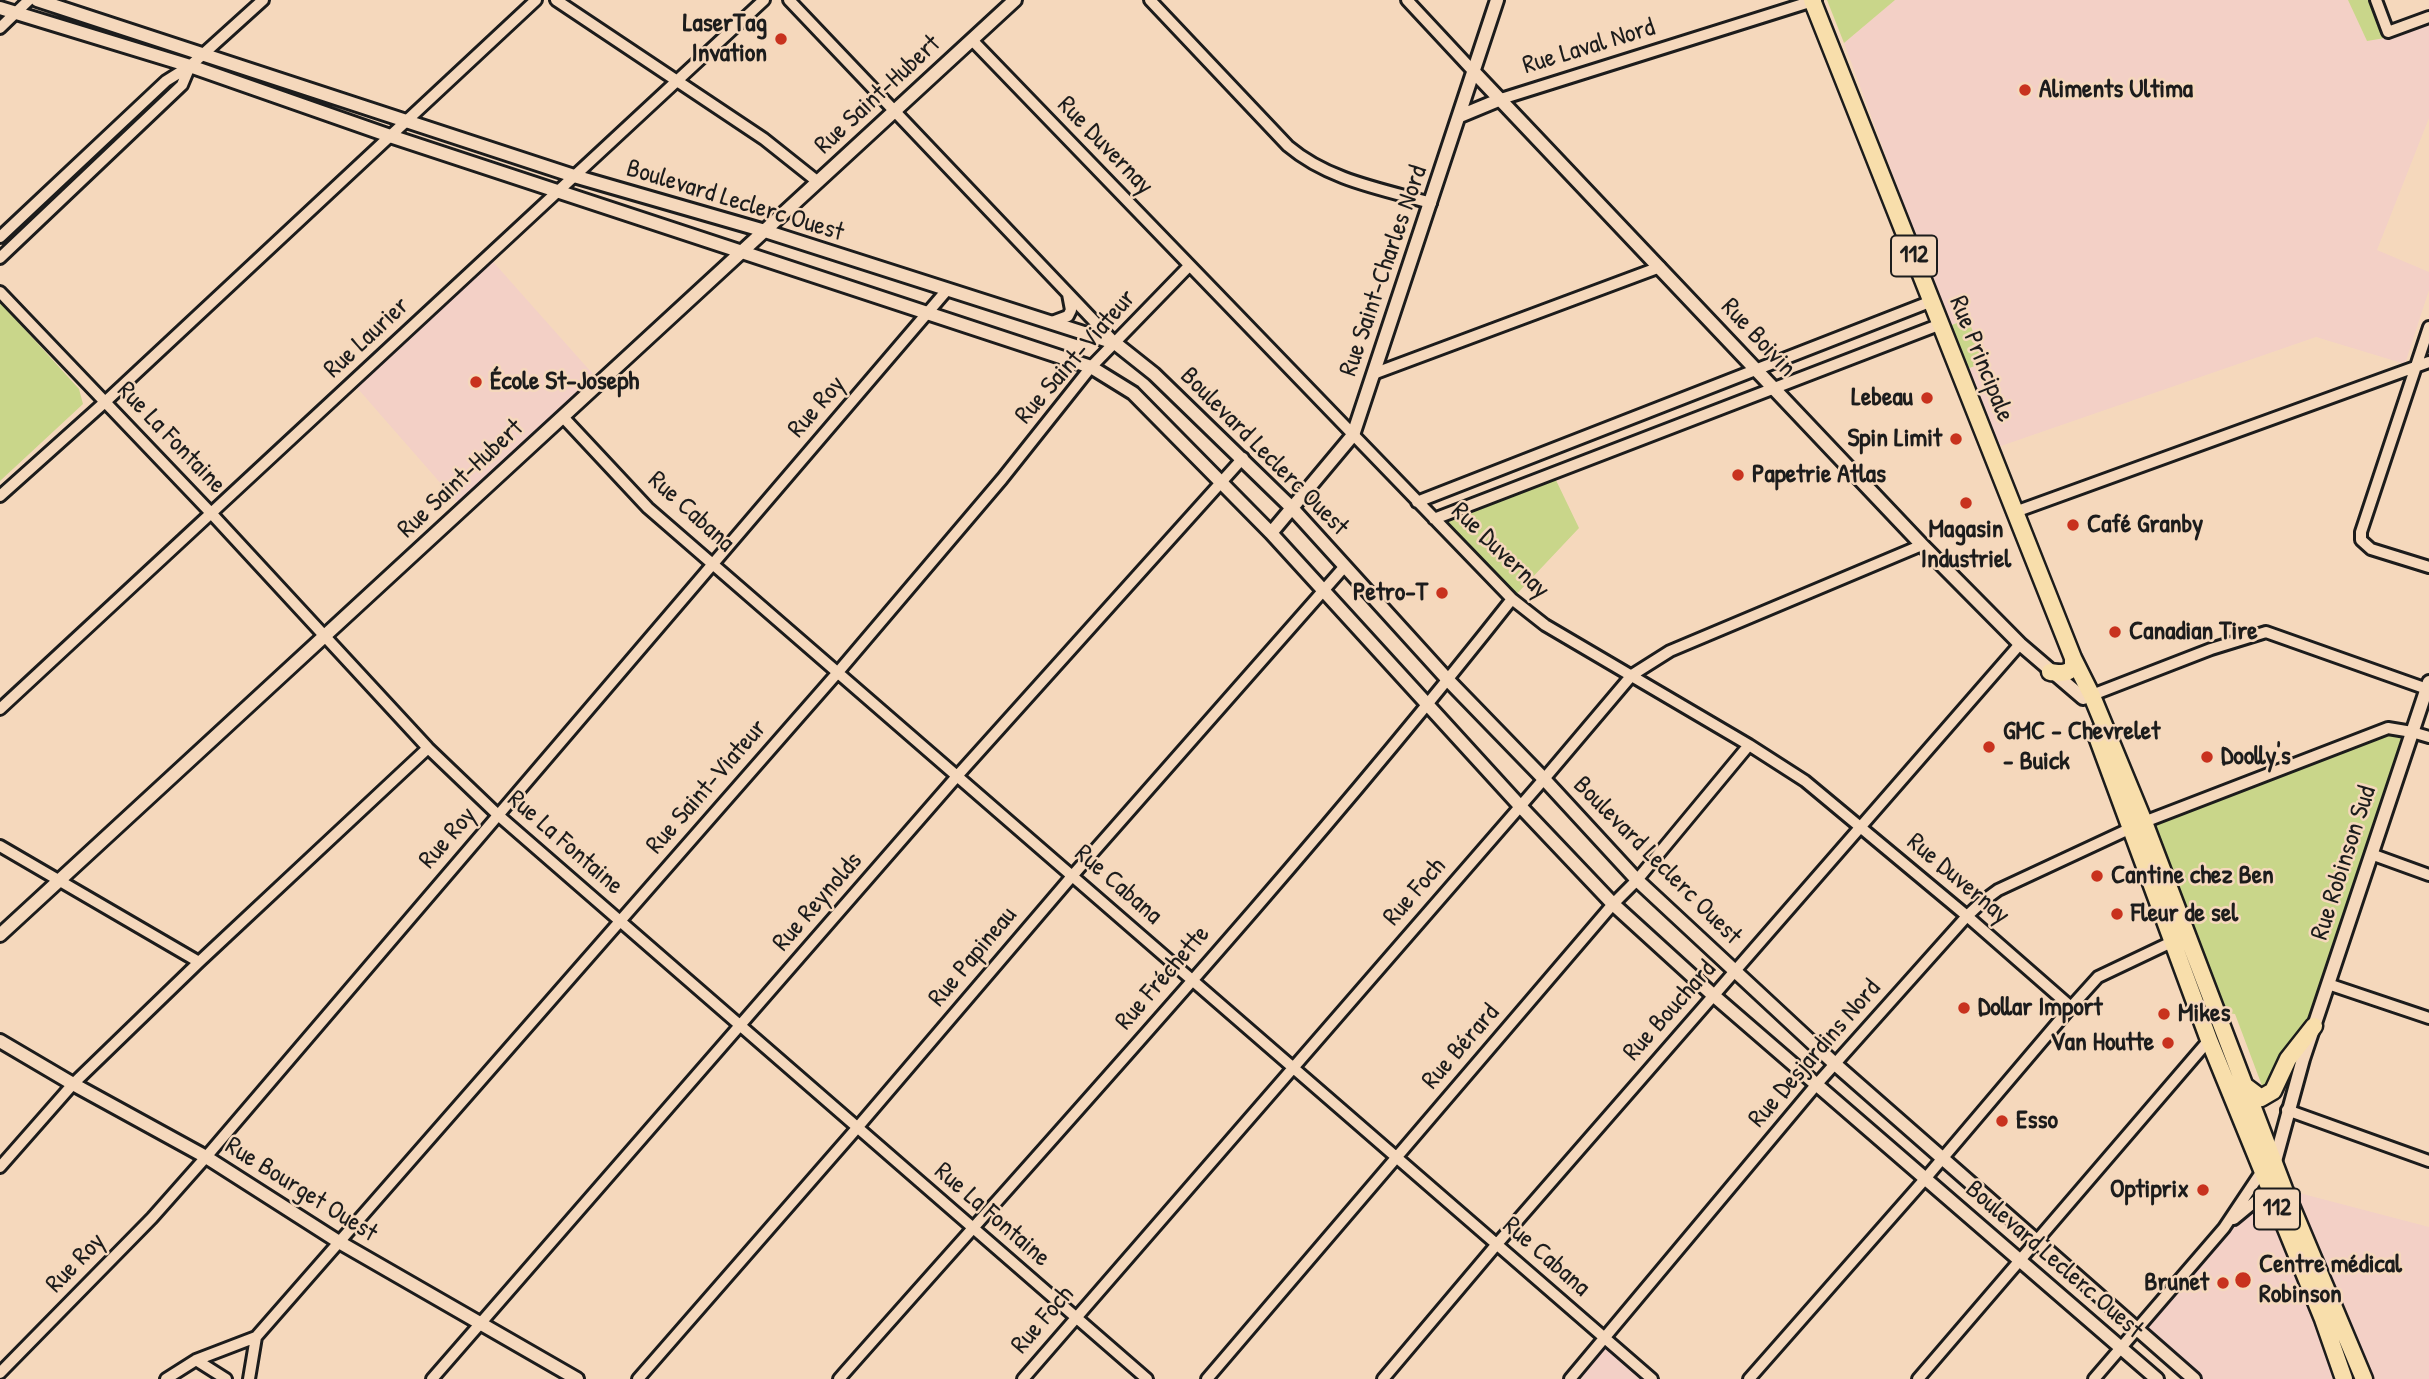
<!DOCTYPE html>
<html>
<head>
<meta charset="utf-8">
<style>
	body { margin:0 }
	canvas { display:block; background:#f5d8bc }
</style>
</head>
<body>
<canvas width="2429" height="1379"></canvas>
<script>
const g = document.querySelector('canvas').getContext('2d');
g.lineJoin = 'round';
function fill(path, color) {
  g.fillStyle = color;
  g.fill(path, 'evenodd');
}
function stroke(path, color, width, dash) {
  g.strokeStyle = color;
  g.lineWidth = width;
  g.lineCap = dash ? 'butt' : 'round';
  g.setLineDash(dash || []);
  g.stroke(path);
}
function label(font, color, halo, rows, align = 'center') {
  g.font = font + ' "Patrick Hand",sans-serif';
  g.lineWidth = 5;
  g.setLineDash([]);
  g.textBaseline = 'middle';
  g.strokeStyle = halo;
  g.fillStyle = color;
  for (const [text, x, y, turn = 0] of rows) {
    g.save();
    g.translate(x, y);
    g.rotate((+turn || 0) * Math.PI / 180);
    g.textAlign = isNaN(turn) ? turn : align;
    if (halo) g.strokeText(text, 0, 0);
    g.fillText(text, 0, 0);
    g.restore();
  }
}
fill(new Path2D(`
	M1895,0h453l19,41 24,-4 38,-16v97l-52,132 52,22v18l-24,74 -89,-27 -318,110 -31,-78 18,-7 -17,-43 -19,7 -105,-283z
	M488,256l112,126 -137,127 -111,-127z
	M2284,1189l145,38v152h-235l-57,-50 87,-101 45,-38z
	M1605,1338l47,41h-82z`), '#f3d0c6');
fill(new Path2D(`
	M1827,0h68l-51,43z
	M2348,0h28l15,37 -24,4z
	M0,302l79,87 4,15 -83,77z
	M1968,319l17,43 -18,7 -18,-43z
	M1553,474l26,54 -67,71 -78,-80z
	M2388,728l24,4 -115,327 -33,32 -29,-77 -15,-2 -76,-190z`), '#c9d68a');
const minor = new Path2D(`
	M556,0l208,139 54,43
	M789,0l326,343
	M1150,0l138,146c40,34 93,43 143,57
	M1407,0l67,72
	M2376,0l12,32 41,-15
	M0,28l29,-28
	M972,40l540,559 33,26 204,120 56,36 162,135 104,91
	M1501,99l315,-99
	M0,237l166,-156 24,-15 73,-66
	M0,258l182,-173 8,-19
	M0,292l211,221 217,235 70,67 649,564
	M1052,322l16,-6 3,-6 -3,-16
	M2429,327l-68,205v8l10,9 58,18
	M1373,374l287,-107
	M563,417l85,91 1004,871
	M0,496l105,-94 431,-402
	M1417,502l515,-201
	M2015,512l414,-150
	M1434,519l507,-195
	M2087,697l124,-48 55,-17 161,57
	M0,709l764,-709
	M0,846l199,116
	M2371,854l58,21
	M2328,984l101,34
	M2287,1110l142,51
	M0,1167l73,-83 126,-122 229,-214
	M2234,1219l35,-29
	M196,1360l30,19
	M0,1373l152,-155 54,-61 741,-867
	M166,1379l30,-19 60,-23 583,-666 163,-192 89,-112 98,-101
	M249,1379l7,-42
	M432,1379l526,-604 285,-317
	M638,1379l219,-251 216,-253 272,-309
	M839,1379c227,-257 460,-510 673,-780
	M1023,1379l521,-600 88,-104 38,-24 252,-106
	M1207,1379l406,-475 24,-24 112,-135
	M1383,1379l114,-135 523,-600
	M1570,1379l246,-294 151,-169 16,-15 15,-11 146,-68 244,-94 24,4 17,5
	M1749,1379l176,-200 146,-172 27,-30 80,-38
	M1918,1379l291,-339
	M2094,1379l130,-151 38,-57`);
const tertiary = new Path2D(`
	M37,0l537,176 191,55 350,112 39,31 138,134 156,172 96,99 93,101 198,184 359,315
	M0,8l190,58 200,70 701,231 42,26 138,140 249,273 93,98 100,91 444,384
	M1474,72l448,473 98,99 63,54
	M1460,116l41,-17
	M1271,533l82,-98 144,-435
	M0,935l1015,-935
	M0,1041l73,43 133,73 133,85 238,137
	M2274,1165l29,-106 126,-377`);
const primary = new Path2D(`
	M1812,0l261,658 19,38 52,126 140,367 80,190
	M2050,672c10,1 17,3 23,-5v-9
	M2096,734l113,306 114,279 21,60
	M2245,1086l16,12 12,-7 15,-32 26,-33`);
stroke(minor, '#1c1c1c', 16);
stroke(tertiary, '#1c1c1c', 18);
stroke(primary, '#1c1c1c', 21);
stroke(minor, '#f5d8bc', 10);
stroke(tertiary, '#f5d8bc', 12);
stroke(primary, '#f8deab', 16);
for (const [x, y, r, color] of [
	[781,39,7,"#c8321e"],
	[2025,90,7,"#c8321e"],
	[476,382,7,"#c8321e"],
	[1927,398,7,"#c8321e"],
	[1956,439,7,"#c8321e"],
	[1738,475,7,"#c8321e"],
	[1966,503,7,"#c8321e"],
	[2073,525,7,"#c8321e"],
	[1442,593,7,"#c8321e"],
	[2115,632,7,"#c8321e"],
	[1989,747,7,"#c8321e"],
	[2207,757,7,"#c8321e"],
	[2097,876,7,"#c8321e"],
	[2117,914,7,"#c8321e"],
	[1964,1008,7,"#c8321e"],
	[2164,1014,7,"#c8321e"],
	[2168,1043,7,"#c8321e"],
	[2002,1121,7,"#c8321e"],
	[2203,1190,7,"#c8321e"],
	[2243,1280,9,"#c8321e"],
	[2223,1283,7,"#c8321e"]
]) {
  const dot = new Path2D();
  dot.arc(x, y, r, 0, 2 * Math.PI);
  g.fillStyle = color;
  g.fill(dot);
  stroke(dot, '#f5d8bc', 2.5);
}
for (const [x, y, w] of [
	[1914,256,46],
	[2277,1209,46]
]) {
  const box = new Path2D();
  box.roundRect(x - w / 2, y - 20.5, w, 41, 5);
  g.fillStyle = '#f5d8bc';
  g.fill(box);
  stroke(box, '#1c1c1c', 2);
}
label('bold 24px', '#1c1c1c', null, [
	["112",1914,256],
	["112",2277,1209]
]);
label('bold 26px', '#1c1c1c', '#f5d8bc', [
	["LaserTag",767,24,"right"],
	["Invation",767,54,"right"],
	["Aliments Ultima",2039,90],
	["École St-Joseph",490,382],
	["Lebeau",1913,398,"right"],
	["Spin Limit",1942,439,"right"],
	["Papetrie Atlas",1752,475],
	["Café Granby",2087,525],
	["Magasin",1966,530,"center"],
	["Industriel",1966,560,"center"],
	["Petro-T",1428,593,"right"],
	["Canadian Tire",2129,632],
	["GMC - Chevrelet",2003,732],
	["- Buick",2003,762],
	["Doolly's",2221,757],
	["Cantine chez Ben",2111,876],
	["Fleur de sel",2131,914],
	["Dollar Import",1978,1008],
	["Mikes",2178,1014],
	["Van Houtte",2154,1043,"right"],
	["Esso",2016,1121],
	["Optiprix",2189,1190,"right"],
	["Centre médical",2259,1265],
	["Robinson",2259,1295],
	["Brunet",2209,1283,"right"]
], 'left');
label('26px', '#1c1c1c', '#f5d8bc', [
	["Rue Laval Nord",1589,47,-17],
	["Rue Saint-Hubert",878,95,-43],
	["Rue Duvernay",1105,146,46],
	["Boulevard Leclerc Ouest",735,201,17],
	["Rue Saint-Charles Nord",1384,271,-71],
	["Rue Laurier",367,338,-43],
	["Rue Boivin",1758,338,47],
	["Rue Saint-Viateur",1076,357,-49],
	["Rue Principale",1981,359,68],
	["Rue Roy",817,407,-49],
	["Rue La Fontaine",171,438,46],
	["Boulevard Leclerc Ouest",1264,452,45],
	["Rue Saint-Hubert",461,479,-43],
	["Rue Cabana",691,512,42],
	["Rue Duvernay",1500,551,44],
	["Rue Saint-Viateur",707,787,-49],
	["Rue Roy",448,838,-49],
	["Rue La Fontaine",565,843,41],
	["Boulevard Leclerc Ouest",1657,861,45],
	["Rue Robinson Sud",2344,863,-72],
	["Rue Duvernay",1958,879,40],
	["Rue Cabana",1118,885,41],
	["Rue Foch",1415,892,-49],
	["Rue Reynolds",818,902,-49],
	["Rue Papineau",973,957,-50],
	["Rue Fréchette",1163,978,-49],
	["Rue Bouchard",1670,1011,-48],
	["Rue Bérard",1461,1047,-49],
	["Rue Desjardins Nord",1815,1054,-49],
	["Rue Bourget Ouest",301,1190,32],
	["Rue La Fontaine",992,1215,41],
	["Rue Cabana",1546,1257,41],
	["Boulevard Leclerc Ouest",2054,1260,41],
	["Rue Roy",76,1263,-46],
	["Rue Foch",1043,1320,-49]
]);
</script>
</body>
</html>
